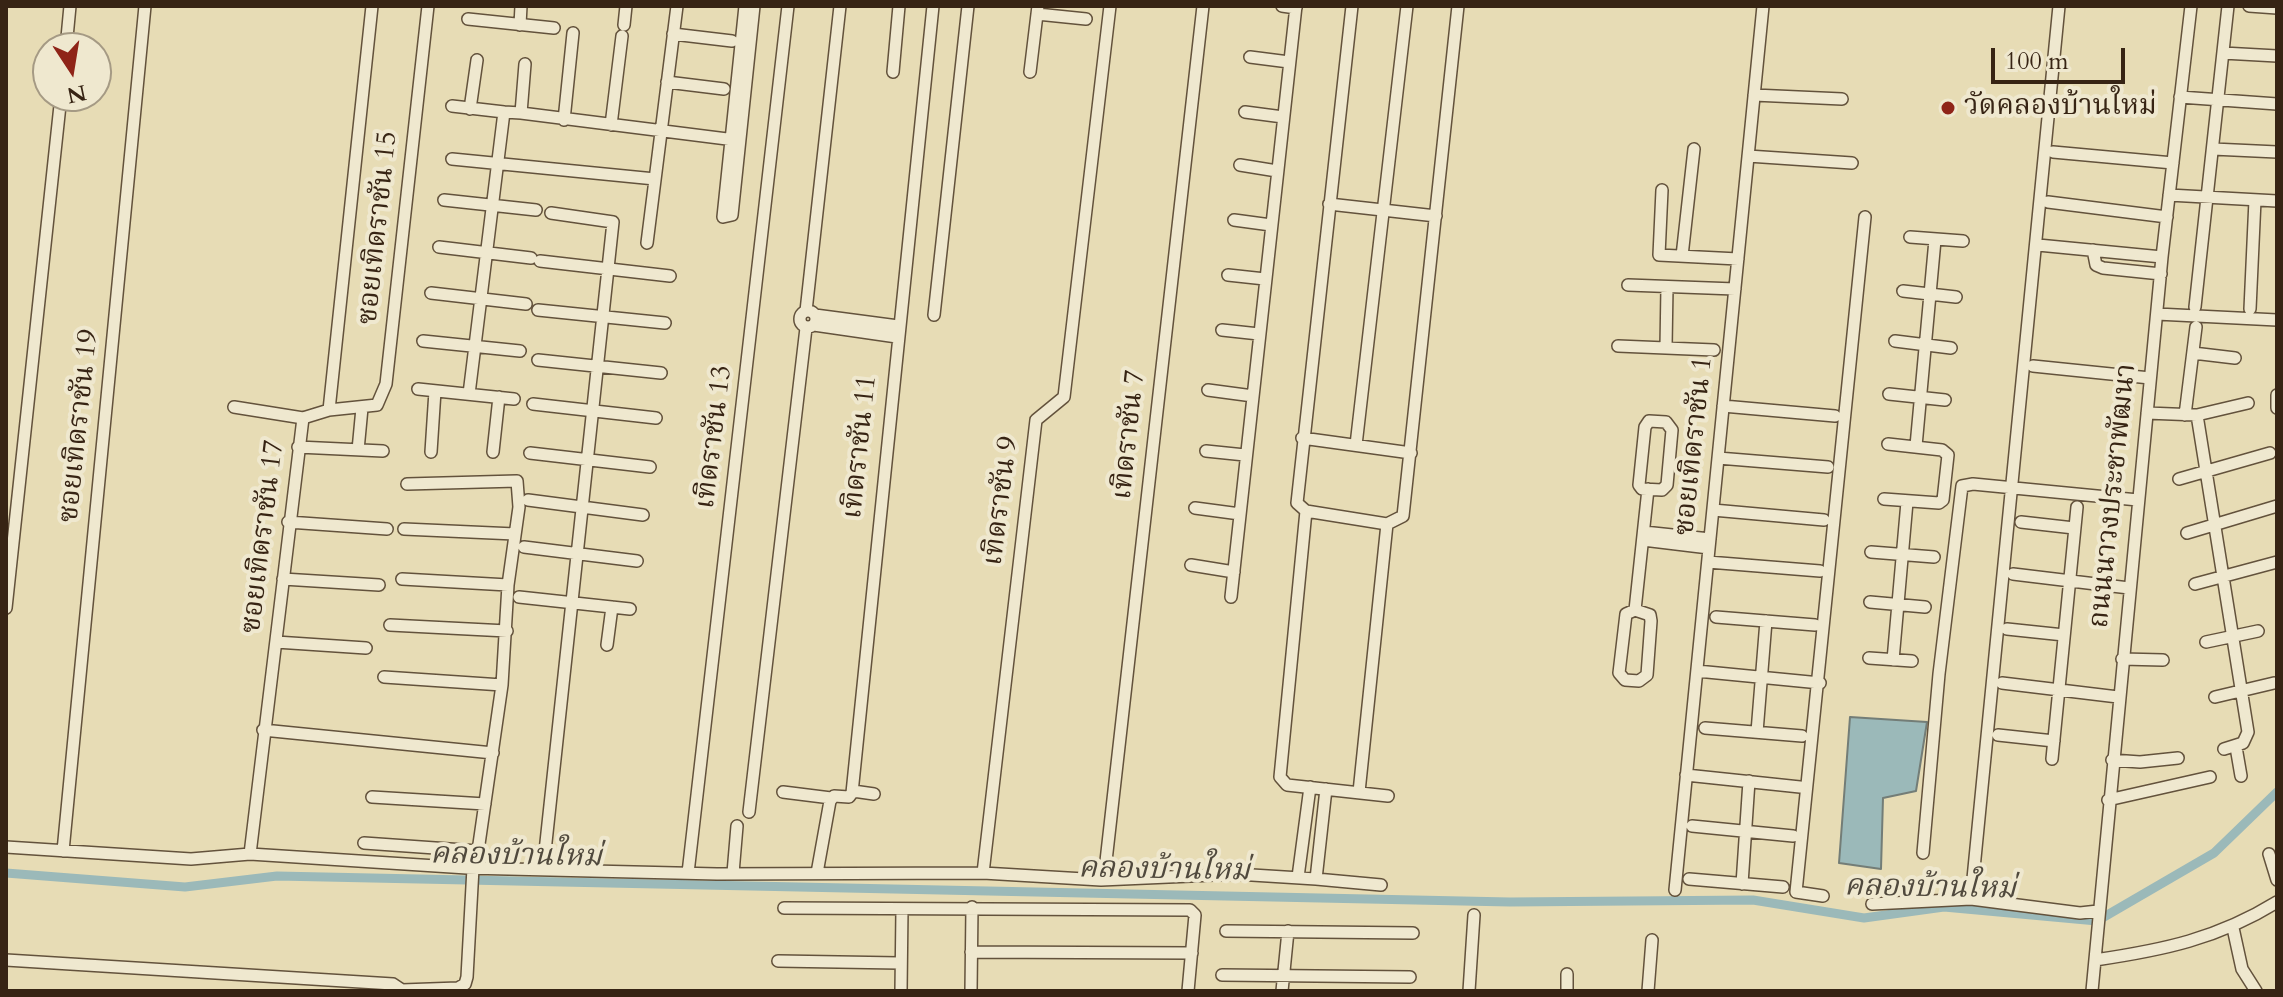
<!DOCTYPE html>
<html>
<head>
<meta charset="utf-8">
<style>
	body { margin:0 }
	#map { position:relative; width:2283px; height:997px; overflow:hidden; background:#e7dcb5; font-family:Cardo,serif }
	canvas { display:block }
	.frame { position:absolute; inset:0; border:8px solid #372414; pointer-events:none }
	.north { position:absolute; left:32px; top:32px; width:80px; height:80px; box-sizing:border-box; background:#efe8cf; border:2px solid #a59a84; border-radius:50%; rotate:168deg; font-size:22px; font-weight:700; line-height:32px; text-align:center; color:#372414 }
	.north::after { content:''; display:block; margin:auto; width:28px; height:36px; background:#8f2418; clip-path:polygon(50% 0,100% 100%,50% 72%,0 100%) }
	.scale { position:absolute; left:1991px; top:48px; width:134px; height:36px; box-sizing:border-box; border:4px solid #372414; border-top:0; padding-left:10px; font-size:24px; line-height:28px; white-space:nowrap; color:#372414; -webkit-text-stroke:6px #efe8cf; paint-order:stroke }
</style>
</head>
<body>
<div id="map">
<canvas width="2283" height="997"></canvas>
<div class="frame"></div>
<div class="north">N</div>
<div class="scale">100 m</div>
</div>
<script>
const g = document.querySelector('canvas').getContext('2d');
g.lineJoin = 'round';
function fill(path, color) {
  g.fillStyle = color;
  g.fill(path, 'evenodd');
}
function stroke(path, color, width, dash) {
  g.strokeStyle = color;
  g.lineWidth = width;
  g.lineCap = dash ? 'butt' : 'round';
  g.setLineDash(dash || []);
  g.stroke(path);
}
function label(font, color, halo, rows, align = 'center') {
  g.font = font + ' Cardo,"Noto Serif Thai",serif';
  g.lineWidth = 8;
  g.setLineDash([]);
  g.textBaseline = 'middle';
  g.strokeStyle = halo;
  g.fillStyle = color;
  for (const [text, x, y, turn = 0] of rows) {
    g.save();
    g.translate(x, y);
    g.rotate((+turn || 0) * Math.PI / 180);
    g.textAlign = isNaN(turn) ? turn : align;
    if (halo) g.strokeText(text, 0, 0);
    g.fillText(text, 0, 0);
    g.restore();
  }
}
const water = new Path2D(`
	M1850,717l77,5 -11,69 -33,7 -2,71 -42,-6z`);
fill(water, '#9bb9b9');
stroke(water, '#737d77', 2);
stroke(new Path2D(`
	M6,873l179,14 92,-11 1233,26 243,-2 111,18 80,-11 153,14 117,-68 63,-61`), '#9bb9b9', 9);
const street = new Path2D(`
	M745,6l-22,211 9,-2 22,-209
	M1282,6l14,2
	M1352,6l-55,497 9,8 81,13 16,-8 55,-510
	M2249,6l28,2
	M1037,14l49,5
	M468,19l86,9
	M520,25l1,-19
	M624,25l2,-19
	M673,34l59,7
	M66,48l4,-42
	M2223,53l54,3
	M1250,57l39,5
	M893,72l6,-66
	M1030,72l8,-66
	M667,82l57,7
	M1754,95l88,4
	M2180,97l97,7
	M452,106l52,6
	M470,109l7,-49
	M1245,112l38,5
	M521,113l214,27
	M564,120l9,-87
	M611,125l11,-89
	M2213,149l64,3
	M2053,152l120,11
	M1748,156l104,7
	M452,159l203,20
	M1240,165l37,6
	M1662,190l-3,65 79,4
	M2169,195l108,6
	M444,200l92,10
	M2048,202l119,15
	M1329,204l107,12
	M1234,220l37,5
	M1910,237l53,4
	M647,243l30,-237
	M2038,245l124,12
	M439,247l92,11
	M2093,250l3,15 7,3 58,6
	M1682,256l12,-107
	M540,261l130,15
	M1228,275l37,4
	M1628,285l107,4
	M1903,291l53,6
	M431,293l95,11
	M2195,307l33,-301
	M2250,309l5,-109
	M538,310l127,13
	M800 319a8 8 0 1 1 16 0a8 8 0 1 1-16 0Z
	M806,311l34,-305
	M2157,314l120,6
	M815,315l83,11
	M934,315l34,-309
	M814,325l83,12
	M1222,330l37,4
	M423,341l97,10
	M1895,341l56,7
	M1618,346l96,4
	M1666,347l1,-60
	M2193,353l42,5
	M538,360l123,13
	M2033,366l117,12
	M418,389l96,10
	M1208,390l45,6
	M469,394l35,-282 17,1 4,-49
	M1889,394l56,6
	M2277,395v13
	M533,404l123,14
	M1723,406l112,10
	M234,407l69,11
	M329,410l48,-5 9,-21 42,-378
	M2147,413l50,2 51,-12
	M2185,415l11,-88
	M2197,415l51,317 -5,11 -19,6
	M1649,421l17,1 6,8 -5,55 -5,5 -20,-1 -3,-4 6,-58z
	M1302,438l109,15
	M1356,445l51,-439
	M1916,446l19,-206
	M298,447l85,4
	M358,450l4,-42
	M1206,451l39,4
	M431,452l4,-61
	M493,452l6,-55
	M530,453l120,14
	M1718,458l110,9
	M2179,479l91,-26
	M1884,499l55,4 4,-3 5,-45 -6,-5 -54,-6
	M528,500l115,15
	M1195,508l45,6
	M1713,510l111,10
	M1306,511l-26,266 7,8 101,11
	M288,522l99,7
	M2021,522l53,6
	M404,529l111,5
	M1644,532l66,7
	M2187,533l90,-27
	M1643,540l66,8
	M524,547l113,14
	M1871,552l63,5
	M1708,562l112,9
	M1191,565l43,7
	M2013,574l116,14
	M283,579l96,6
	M402,579l106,6
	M2195,584l82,-22
	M519,597l111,12
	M1231,597l65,-591
	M1870,602l55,5
	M6,608l55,-512
	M1635,610l15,5 1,6 -4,54 -8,6 -14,-1 -6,-7 7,-59z
	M1635,610l13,-121
	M1716,617l99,8
	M390,625l117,6
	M2007,629l57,6
	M276,642l90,6
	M2206,642l52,-11
	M607,645l5,-38
	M1869,658l43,3
	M2122,659l41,1
	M1893,660l14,-158
	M1697,671l123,12
	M384,677l118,8
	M2002,683l116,14
	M2215,697l59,-14
	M1705,728l97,8
	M263,730l230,23
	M1757,732l9,-111
	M1998,735l56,6
	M2236,747l5,29
	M2052,759l25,-252
	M2112,760l28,2 38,-4
	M1686,775l114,12
	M853,791l21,3
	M783,792l48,6
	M1359,792l28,-268
	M372,797l113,7
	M2108,800l102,-23
	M749,812l57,-484
	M1692,826l101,10
	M364,843l114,8 24,-166 6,-100 11,-78 -2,-26 -110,3
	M6,847l185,12 59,-5 217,14 250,6 266,-1 118,7 135,-6 80,5 10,-90
	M63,851l82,-845
	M1923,853l16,-179 23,-188 11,-2 165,16
	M250,854l53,-436 26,-8 43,-404
	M2269,854l8,26
	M543,870l70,-648 -62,-9
	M1105,870l98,-864
	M688,873l100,-867
	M733,873l4,-47
	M817,873l13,-72 4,-5 15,1 3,-4 81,-787
	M983,873l53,-453 28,-23 46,-391
	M1298,877l12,-90
	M1316,879l65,6
	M1689,879l94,8
	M1742,884l7,-103
	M1675,890l88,-884
	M1823,896l-27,-4 69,-675
	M1971,899l88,-893
	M1872,904l99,-5 109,14 18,-2
	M784,908l406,2 5,5 -7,76
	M2233,928l9,41 14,22
	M1226,931l187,2
	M971,952l221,1
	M6,960l387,24 9,6 56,-2 7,-4 2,-7 6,-109
	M2095,960c68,-10 122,-21 182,-58
	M778,961l121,2
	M1567,974v17
	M1222,975l188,2
	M901,991l1,-82
	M971,991l1,-84
	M1282,991l6,-60
	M1469,991l5,-76
	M1648,991l4,-51
	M2092,991l70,-734 29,-251`);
stroke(street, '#63523c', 14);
stroke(street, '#efe8cf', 11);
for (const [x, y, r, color] of [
	[1948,108,8,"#8f2418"]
]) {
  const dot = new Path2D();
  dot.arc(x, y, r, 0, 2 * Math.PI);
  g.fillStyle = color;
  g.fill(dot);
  stroke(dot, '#efe8cf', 3);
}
label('28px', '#372414', '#efe8cf', [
	["วัดคลองบ้านใหม่",1964,108]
], 'left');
label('28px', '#372414', '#efe8cf', [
	["ซอยเทิดราชัน 15",379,228,-84],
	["ซอยเทิดราชัน 19",80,426,-84],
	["เทิดราชัน 7",1130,435,-84],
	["เทิดราชัน 13",715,437,-83],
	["ซอยเทิดราชัน 1",1695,446,-84],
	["เทิดราชัน 11",861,447,-84],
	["ถนนนาวงประชาพัฒนา",2114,496,-84],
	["เทิดราชัน 9",1002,501,-83],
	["ซอยเทิดราชัน 17",264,537,-83]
]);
label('italic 30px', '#50493d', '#efe8cf', [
	["คลองบ้านใหม่",516,857,1],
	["คลองบ้านใหม่",1164,871,1],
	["คลองบ้านใหม่",1930,889,1]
]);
</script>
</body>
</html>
